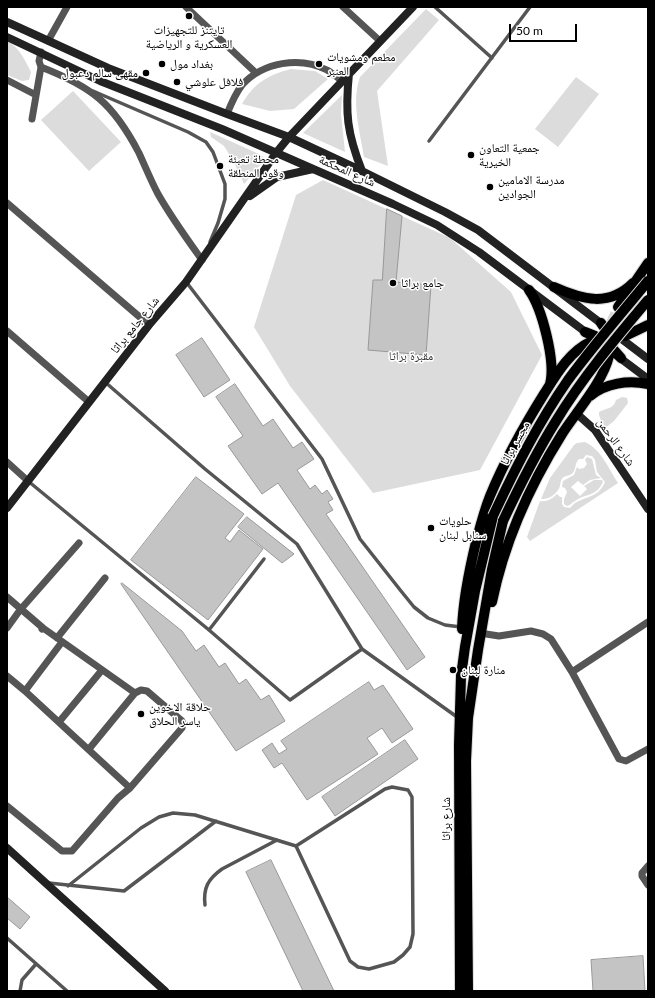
<!DOCTYPE html>
<html>
<head>
<meta charset="utf-8">
<style>
	body { margin:0 }
	#map { position:relative; width:655px; height:998px; overflow:hidden; background:#fff; font-family:Lato,sans-serif }
	canvas { display:block }
	.frame { position:absolute; inset:0; border:8px solid #000; pointer-events:none }
	.scale { position:absolute; left:509px; top:24px; width:68px; height:18px; box-sizing:border-box; border:2px solid #000; border-top:0; padding-left:5px; font-size:12px; line-height:14px; white-space:nowrap; color:#000; -webkit-text-stroke:3px #fff; paint-order:stroke }
</style>
</head>
<body>
<div id="map">
<canvas width="655" height="998"></canvas>
<div class="frame"></div>
<div class="scale">50 m</div>
</div>
<script>
const g = document.querySelector('canvas').getContext('2d');
g.lineJoin = 'round';
function fill(path, color) {
  g.fillStyle = color;
  g.fill(path, 'evenodd');
}
function stroke(path, color, width, dash) {
  g.strokeStyle = color;
  g.lineWidth = width;
  g.lineCap = dash ? 'butt' : 'round';
  g.setLineDash(dash || []);
  g.stroke(path);
}
function label(font, color, halo, rows, align = 'center') {
  g.font = font + ' Lato,"Noto Naskh Arabic",sans-serif';
  g.lineWidth = 3;
  g.setLineDash([]);
  g.textBaseline = 'middle';
  g.strokeStyle = halo;
  g.fillStyle = color;
  for (const [text, x, y, turn = 0] of rows) {
    g.save();
    g.translate(x, y);
    g.rotate((+turn || 0) * Math.PI / 180);
    g.textAlign = isNaN(turn) ? turn : align;
    if (halo) g.strokeText(text, 0, 0);
    g.fillText(text, 0, 0);
    g.restore();
  }
}
fill(new Path2D(`
	M426,9l13,11 -62,71 11,75 -24,-9c-4,-26 -13,-55 -4,-80z
	M7,41c12,6 18,19 24,31l-2,8 -7,1 -15,-6z
	M291,69l24,2 13,8 -34,30 -24,2 -28,-7c12,-21 26,-29 49,-35z
	M576,77l23,17 -41,53 -23,-18z
	M73,91l48,51 -32,29 -48,-51z
	M342,95l-1,19 4,38 -42,-19z
	M210,132l49,22 4,3 -1,6 -18,21 -10,-22 -10,-16 -13,-9z
	M323,180l127,58 61,54 31,63 -62,115 -107,23 -83,-107 -36,-59 42,-132z
	M622,397l5,1 1,5 -14,18 -10,8 -5,-14v-3c7,-4 15,-3 17,-12z
	M585,442c16,7 24,27 33,41l-88,58 -3,-4 13,-36c7,1 12,-2 17,-7l3,3h2v7l2,3 6,1c2,-2 4,-5 7,-6 14,-7 21,-5 28,-20l-8,-10 -2,-12 -3,-4 -6,-1 -3,4h-4c-4,4 -3,8 -5,12 -2,5 -7,4 -10,6 -4,3 -3,5 -4,9 -2,7 -11,14 -19,13l9,-21 24,-33 3,-2z
	M587,457l5,2 4,16 5,3 -11,2 -7,5 -5,-4 -7,6 9,9 7,-7 -3,-3 10,-6h8l1,2c-7,15 -17,11 -28,19 -4,2 -4,4 -8,5l-3,-2v-5l3,-7 -2,-4 -3,-1 1,-6 11,-6 3,-8 2,2 5,-1 3,-4 -2,-4z`), '#dcdcdc');
const building = new Path2D(`
	M387,209l15,7 -6,66 35,3 -5,70 -58,-5 5,-70h9z
	M202,338l28,42 -26,17 -28,-42z
	M235,384l28,42 10,-7 20,29 9,-6 12,17 -17,11 13,19 5,-4 7,9 5,-4 6,9 -5,3 5,8 -7,4 99,143 -18,13 -129,-187 -16,11 -34,-48 15,-10 -27,-39z
	M196,477l48,37 -19,24 5,4 9,-12 24,19 -55,71 -77,-60z
	M247,517l47,37 -12,9 -44,-36z
	M122,583l60,48 14,20 8,-6 15,22 6,-4 14,21 7,-5 15,21 8,-5 16,26 -49,30 -115,-167z
	M369,682l5,8 9,-5 30,44 -21,14 -10,-15 -15,10 11,16 -71,46 -25,-37 -8,5 -12,-18 10,-7 7,11 8,-5 -6,-8z
	M405,740l13,19 -83,57 -13,-19z
	M271,860l63,131h-31l-57,-119z
	M7,897l23,20 -10,12 -13,-11z
	M643,956l2,35h-52l-2,-31z`);
fill(building, '#c4c4c4');
stroke(building, '#999', 1);
stroke(new Path2D(`
	M610,352l-1,-22 2,-7 7,-16`), '#d9d9d9', 10, [10, 5]);
const primary = new Path2D(`
	M554,287c29,13 55,20 79,-4
	M529,290c13,18 27,72 21,94
	M618,307l30,-44
	M601,323l2,3
	M585,332l10,4
	M625,336l23,-11
	M614,350l7,8
	M590,396c16,-13 38,-16 58,-12
	M492,602c12,-59 38,-117 70,-168 15,-23 41,-52 47,-78
	M462,629c1,-29 7,-58 14,-87 4,-15 8,-31 14,-46 15,-36 34,-70 54,-102 12,-19 25,-42 46,-52
	M460,991l-1,-246 2,-69 4,-29 10,-56 18,-75
	M468,991l-2,-230 2,-43 10,-68 14,-81 11,-48`);
stroke(primary, '#dbdbdb', 12);
stroke(new Path2D(`
	M435,7l57,51
	M93,91l95,41 18,10 7,10 12,32v15l-7,24 -8,19
	M429,141l101,-134
	M187,283l135,176 38,80 41,52 13,16 14,11 17,7 16,2
	M105,382l100,87 92,75 65,105 95,68
	M28,481l181,149 81,70 72,-51
	M209,630l55,-71
	M49,883l75,8 92,-70
	M68,886l73,-58 18,-11 14,-4 22,2 101,31 54,115 8,6 11,2 25,-7 9,-7 7,-8 3,-13 -1,-137 -4,-7 -16,-3 -7,2 -89,57
	M205,905c-2,-17 3,-26 17,-36l55,-29
	M7,938l60,53
	M20,991l2,-11 14,-16`), '#555', 3.5);
stroke(new Path2D(`
	M186,7l70,66
	M343,7l37,34
	M48,41l19,-34
	M41,52l-2,9 2,6c51,20 72,36 98,86 6,13 12,28 19,41 13,23 29,45 44,66
	M7,80l29,15
	M227,114c4,-10 8,-20 15,-29 21,-23 58,-29 85,-15 5,3 10,7 15,11
	M32,119l9,-52
	M7,203l142,122
	M7,331l82,71
	M7,462l21,19
	M7,597l36,31 -1,1
	M648,622l-76,50 47,87 7,2 22,-12
	M7,628l13,-18 59,-67
	M43,628l92,65
	M486,634l13,2 32,-5 12,3 8,5 21,33
	M57,638l48,-60
	M7,676l18,15 105,97
	M25,691l37,-49
	M59,722l43,-52
	M7,806l55,45h10l46,-53 12,-10 52,-60 1,-4 -1,-3 -35,-30 -6,-1 -6,3 -46,56
	M648,866l-6,7v3l6,9`), '#555', 7);
stroke(new Path2D(`
	M7,22l101,46 119,46 62,23 73,34 83,41 33,18 170,129
	M7,37l93,44 122,48 171,75 44,21 42,27 169,127
	M349,73c-4,40 -2,60 13,98
	M250,196l27,-19 36,-8
	M576,413l19,17 53,79
	M7,508l142,-183 37,-43 90,-129 13,-16 124,-130
	M7,848l158,143`), '#222', 8);
stroke(primary, '#000', 10);
const primaryBridge = new Path2D(`
	M493,516c22,-47 45,-93 75,-136 25,-34 53,-66 80,-99
	M503,521c16,-34 33,-68 53,-100 26,-43 59,-82 92,-121`);
stroke(primaryBridge, '#dbdbdb', 12, []);
stroke(primaryBridge, '#000', 10);
for (const [x, y, r, color] of [
	[189,16,4,"#000"],
	[162,64,4,"#000"],
	[319,64,4,"#000"],
	[146,73,4,"#000"],
	[177,82,4,"#000"],
	[471,155,4,"#000"],
	[220,166,4,"#000"],
	[490,187,4,"#000"],
	[393,283,4,"#000"],
	[431,528,4,"#000"],
	[453,670,4,"#000"],
	[141,714,4,"#000"]
]) {
  const dot = new Path2D();
  dot.arc(x, y, r, 0, 2 * Math.PI);
  g.fillStyle = color;
  g.fill(dot);
  stroke(dot, '#fff', 1.5);
}
label('12px', '#000', '#fff', [
	["تايتنز للتجهيزات",189,30,"center"],
	["العسكرية و الرياضية",189,44,"center"],
	["مطعم ومشويات",327,57],
	["العنبر",327,71],
	["بغداد مول",170,64],
	["مقهى سالم دعبول",138,73,"right"],
	["فلافل علوشي",185,82],
	["جمعية التعاون",479,148],
	["الخيرية",479,162],
	["محطة تعبئة",228,159],
	["وقود المنطقة",228,173],
	["مدرسة الامامين",498,180],
	["الجوادين",498,194],
	["جامع براثا",401,283],
	["حلويات",439,521],
	["سنابل لبنان",439,535],
	["منارة لبنان",461,670],
	["حلاقة الاخوين",149,707],
	["ياسر الحلاق",149,721]
], 'left');
label('12px', '#000', '#fff', [
	["شارع المحكمة",347,171,24],
	["شارع جامع براثا",135,325,-51],
	["شارع الرحمن",616,442,54],
	["مجسر براثا",515,443,-61],
	["شارع براثا",446,819,-90]
]);
label('12px', '#333', '#fff', [
	["مقبرة براثا",411,356]
]);
</script>
</body>
</html>
